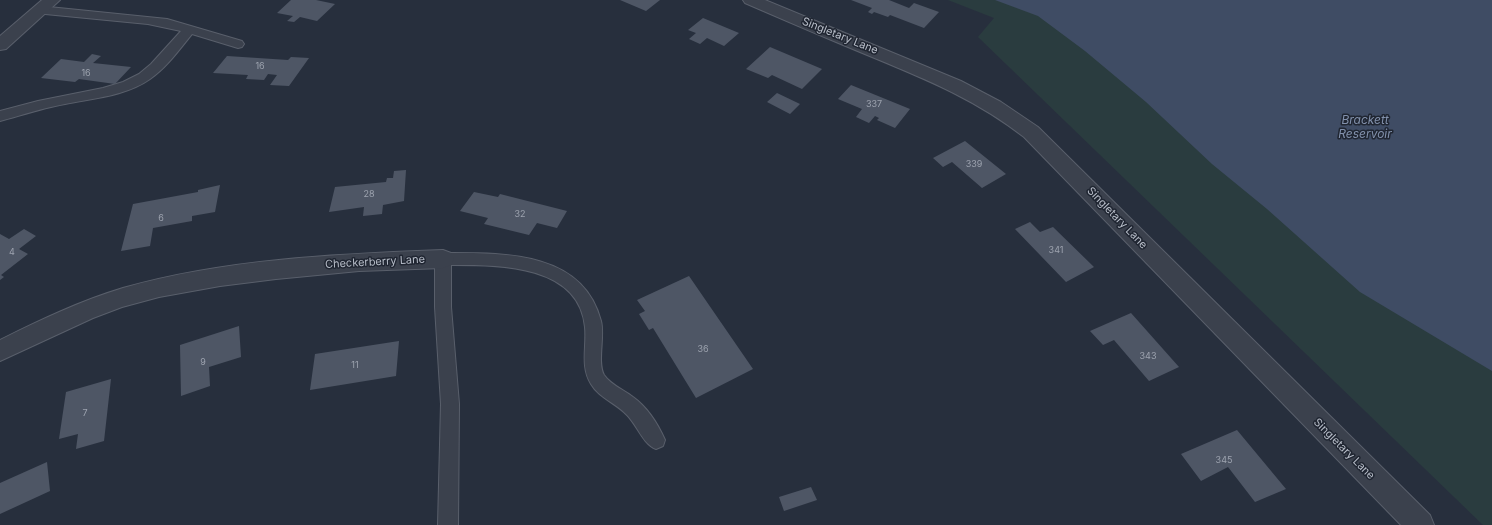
<!DOCTYPE html>
<html>
<head>
<meta charset="utf-8">
<style>
	body { margin:0 }
	canvas { display:block; background:#272f3d }
</style>
</head>
<body>
<canvas width="1492" height="525"></canvas>
<script>
const g = document.querySelector('canvas').getContext('2d');
g.lineJoin = 'round';
function fill(path, color) {
  g.fillStyle = color;
  g.fill(path, 'evenodd');
}
function stroke(path, color, width, dash) {
  g.strokeStyle = color;
  g.lineWidth = width;
  g.lineCap = dash ? 'butt' : 'round';
  g.setLineDash(dash || []);
  g.stroke(path);
}
function label(font, color, halo, rows, align = 'center') {
  g.font = font + ' Inter,sans-serif';
  g.lineWidth = 3;
  g.setLineDash([]);
  g.textBaseline = 'middle';
  g.strokeStyle = halo;
  g.fillStyle = color;
  for (const [text, x, y, turn = 0] of rows) {
    g.save();
    g.translate(x, y);
    g.rotate((+turn || 0) * Math.PI / 180);
    g.textAlign = isNaN(turn) ? turn : align;
    if (halo) g.strokeText(text, 0, 0);
    g.fillText(text, 0, 0);
    g.restore();
  }
}
fill(new Path2D(`
	M948,0h544v525h-9l-505,-488 16,-19z`), '#2a3c3f');
fill(new Path2D(`
	M995,0h497v371l-132,-79 -93,-83 -55,-45 -66,-62 -61,-51 -47,-35z`), '#3f4c64');
fill(new Path2D(`
	M291,0h25l19,4 -18,17 -17,-4 -6,5 -7,-1 6,-5 -16,-3z
	M620,0h40l-14,11z
	M851,0h38l20,8 5,-5 25,9 -15,16 -34,-13 -2,2 -14,-5 -2,2 -4,-2 4,-4z
	M703,18l36,15 -15,13 -17,-8 -7,6 -11,-5 7,-6 -8,-3z
	M770,47l52,22 -20,20 -30,-14 -4,3 -22,-9z
	M92,54l9,2 -8,7 38,4 -16,17 -36,-5 -4,3 -34,-4 20,-19 23,3z
	M227,56l61,4 3,-3 18,1 -20,28 -19,-1 7,-10 -9,-1 -4,6 -18,-1 2,-4 -35,-2z
	M851,85l59,24 -15,19 -18,-8 2,-2 -4,-2 -6,7 -13,-6 6,-8 -24,-10z
	M777,93l23,11 -10,10 -23,-12z
	M965,141l41,33 -24,14 -30,-26 -9,5 -10,-9z
	M406,170l-2,31 -21,4 -1,9 -19,2 1,-9 -35,5 6,-25 51,-5 1,-4h6l1,-7z
	M220,185l-5,27 -23,4v5l-39,7 -3,18 -29,5 12,-47 65,-12v-2z
	M474,192l24,5 2,-3 67,17 -10,17 -20,-5 -8,12 -45,-11 4,-6 -28,-7z
	M1030,222l10,10 13,-5 41,40 -28,15 -51,-53z
	M24,229l12,7 -17,13 9,5 -27,21 3,2 -4,3v-46l9,5z
	M689,276l64,93 -57,29 -43,-70 -4,2 -10,-16 6,-3 -8,-11z
	M1131,313l48,54 -30,14 -35,-41 -11,5 -13,-14z
	M239,326l2,31 -32,10 1,19 -29,10 -1,-51z
	M399,341l-3,35 -86,14 5,-36z
	M111,379l-7,62 -28,8 2,-15 -19,5 7,-47z
	M1237,430l49,59 -31,13 -27,-35 -27,14 -20,-27z
	M47,462l3,29 -50,23v-31z
	M811,487l6,13 -33,11 -5,-14z`), '#4e5665');
const service = new Path2D(`
	M39,6l128,13 75,22 2,3 -2,3 -4,1 -46,-14c-13,16 -25,33 -42,45 -24,17 -56,19 -85,25 -22,4 -43,11 -65,17v-10l38,-10 65,-13 20,-6 16,-8 12,-10 30,-33 -33,-7 -113,-11 -2,-3 2,-3z
	M443,253c58,0 140,-3 158,68 4,15 -4,41 3,54 7,10 20,15 29,22 14,10 25,27 32,43l-2,6 -7,3c-13,-5 -19,-24 -29,-34 -11,-12 -28,-17 -36,-31 -11,-18 -4,-37 -6,-57 -6,-63 -87,-62 -134,-62v42l8,97 -1,121h-20l3,-121 -6,-97v-48l2,-4z`);
const minor = new Path2D(`
	M42,0h18l-54,49 -6,1v-14z
	M443,250l8,3 3,6 -3,6 -8,3 -84,3 -83,8 -56,7 -61,11 -37,10 -29,11 -93,43v-21c40,-20 80,-39 123,-52 101,-29 214,-34 320,-38z`);
const tertiary = new Path2D(`
	M743,0h22l196,81 40,21 37,25 392,388 4,10h-33l-377,-388c-46,-36 -94,-56 -147,-78 -44,-18 -88,-37 -132,-56z`);
stroke(service, '#595f6b', 2);
stroke(minor, '#595f6b', 2);
stroke(tertiary, '#595f6b', 2);
fill(service, '#3b414d');
fill(minor, '#3b414d');
fill(tertiary, '#3b414d');
label('9px', '#9da3af', null, [
	["16",260,66],
	["16",86,73],
	["337",874,104],
	["339",974,164],
	["28",369,194],
	["32",520,214],
	["6",161,218],
	["341",1056,250],
	["4",12,252],
	["36",703,349],
	["343",1148,356],
	["9",203,362],
	["11",355,365],
	["7",85,413],
	["345",1224,460]
]);
label('11px', '#b7bdc8', '#202632', [
	["Singletary Lane",840,36,22],
	["Singletary Lane",1117,218,46],
	["Checkerberry Lane",375,262,-3],
	["Singletary Lane",1344,449,45]
]);
label('italic 12px', '#8291ac', '#202632', [
	["Brackett",1365,120],
	["Reservoir",1365,134]
]);
</script>
</body>
</html>
